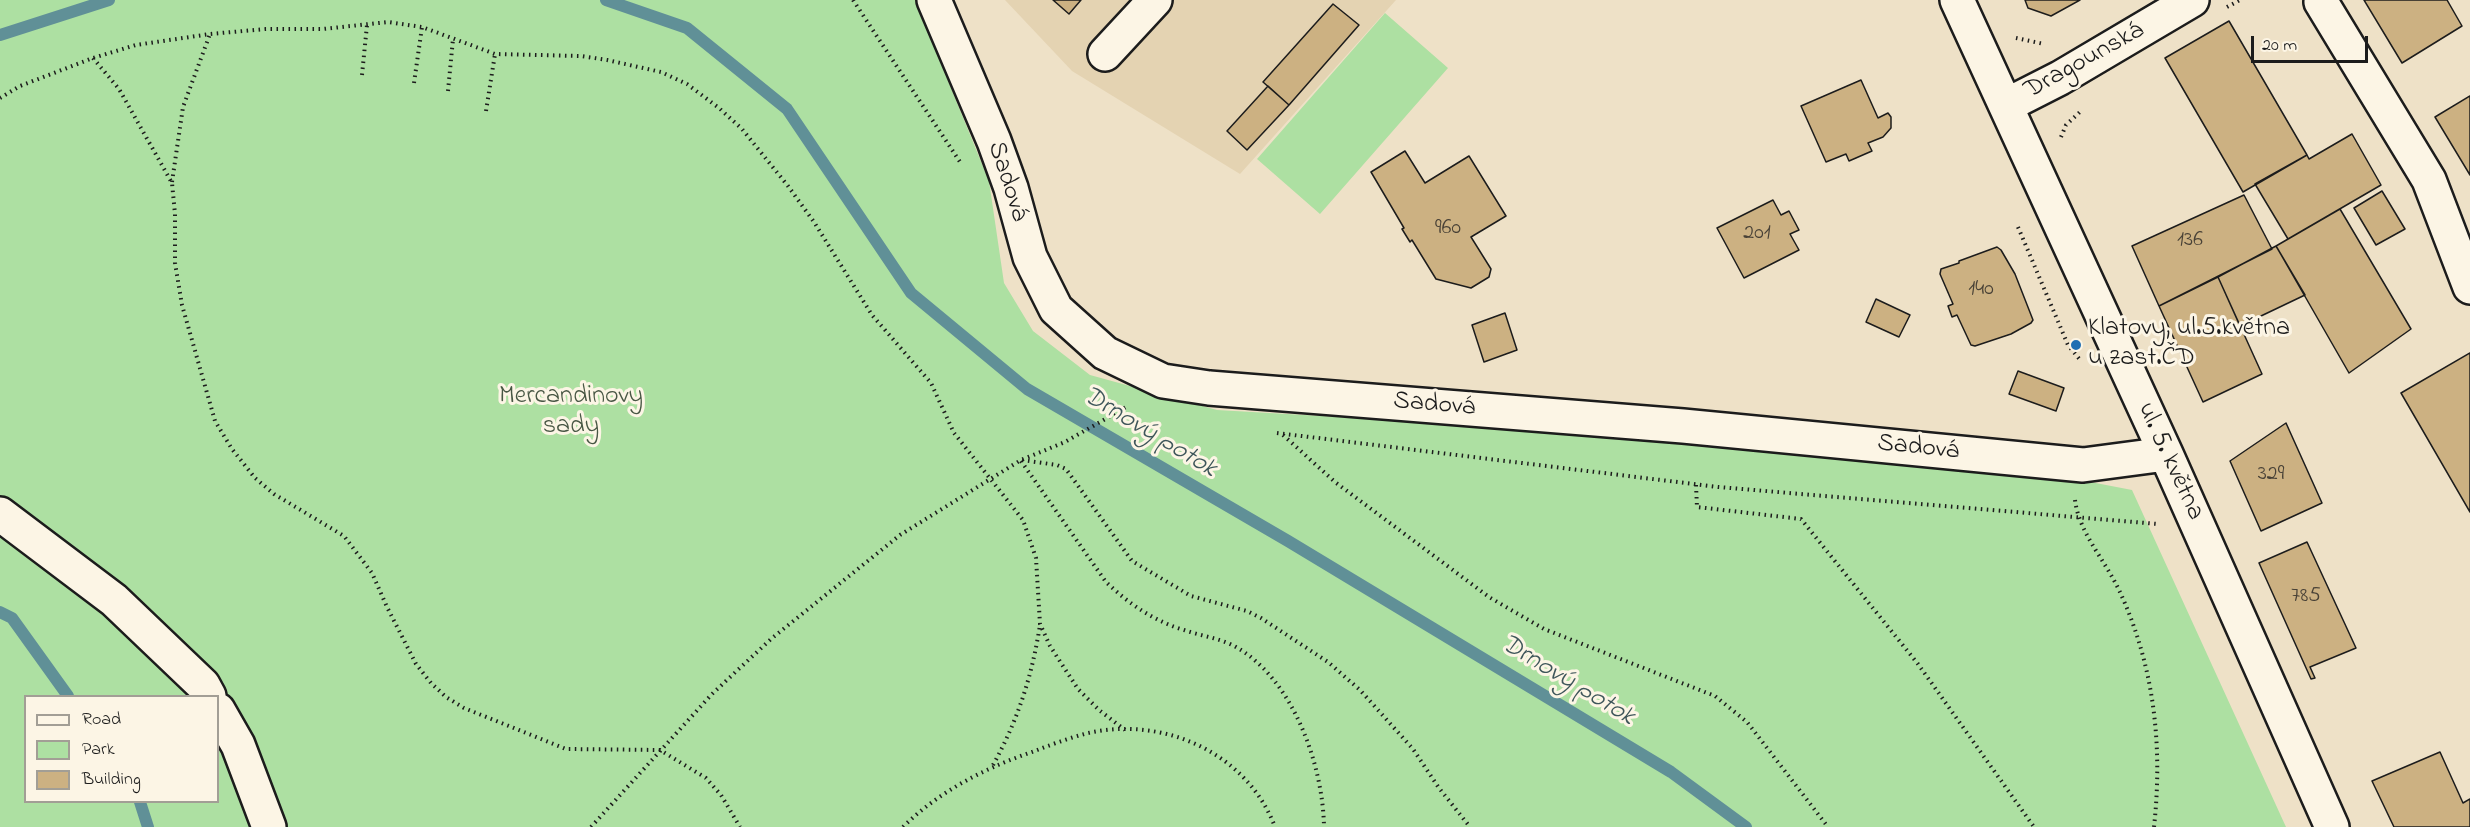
<!DOCTYPE html>
<html>
<head>
<meta charset="utf-8">
<style>
	body { margin:0 }
	#map { position:relative; width:2470px; height:827px; overflow:hidden; background:#eee1c7; font-family:"Indie Flower",sans-serif }
	canvas { display:block }
	.legend { position:absolute; left:24px; top:695px; width:195px; height:108px; box-sizing:border-box; background:#fcf5e5; border:2px solid #a29e95; margin:0; padding:8px 10px; list-style:none; font-size:18px; color:#1c1c1c }
	.legend li { display:flex; align-items:center; gap:12px; height:30px }
	.legend b { width:30px; border:2px solid #a29e95 }
	.scale { position:absolute; left:2251px; top:36px; width:117px; height:27px; box-sizing:border-box; border:3px solid #1c1c1c; border-top:0; padding-left:8px; font-size:18px; line-height:21px; white-space:nowrap; color:#1c1c1c; -webkit-text-stroke:4px #fcf5e5; paint-order:stroke }
</style>
</head>
<body>
<div id="map">
<canvas width="2470" height="827"></canvas>
<ul class="legend">
<li><b style="height:8px;background:#fcf5e5"></b>Road</li>
<li><b style="height:16px;background:#ade0a2"></b>Park</li>
<li><b style="height:16px;background:#ccb182"></b>Building</li>
</ul>
<div class="scale">20 m</div>
</div>
<script>
const g = document.querySelector('canvas').getContext('2d');
g.lineJoin = 'round';
function fill(path, color) {
  g.fillStyle = color;
  g.fill(path, 'evenodd');
}
function stroke(path, color, width, dash) {
  g.strokeStyle = color;
  g.lineWidth = width;
  g.lineCap = dash ? 'butt' : 'round';
  g.setLineDash(dash || []);
  g.stroke(path);
}
function label(font, color, halo, rows, align = 'center') {
  g.font = font + ' "Indie Flower",sans-serif';
  g.lineWidth = 6;
  g.setLineDash([]);
  g.textBaseline = 'middle';
  g.strokeStyle = halo;
  g.fillStyle = color;
  for (const [text, x, y, turn = 0] of rows) {
    g.save();
    g.translate(x, y);
    g.rotate((+turn || 0) * Math.PI / 180);
    g.textAlign = isNaN(turn) ? turn : align;
    if (halo) g.strokeText(text, 0, 0);
    g.fillText(text, 0, 0);
    g.restore();
  }
}
fill(new Path2D(`
	M1005,0h391l-156,174 -168,-103z`), '#e4d3b2');
fill(new Path2D(`
	M0,0h915l74,181 15,102 29,48 57,44 127,35 438,25 364,42 30,-3 83,16 154,337h-2286zM26,696h192v106h-192z
	M1385,13l63,55 -128,146 -63,-55z`), '#ade0a2');
stroke(new Path2D(`
	M606,0l81,28 100,81 124,184 116,96 261,152 383,231 75,55
	M0,35l109,-35
	M0,612l12,6 56,78
	M140,802l8,25`), '#609097', 12);
const building = new Path2D(`
	M1053,0h28l-12,14z
	M2025,0h55l-29,16 -23,-8z
	M2364,0h83l15,26 -60,37z
	M1333,4l26,21 -70,80 -26,-23z
	M2229,21l78,134 -64,37 -78,-134z
	M1861,80l17,38 10,-5 3,4v11l-8,9 -15,6 4,8 -23,10 -3,-7 -20,8 -25,-56z
	M1268,86l21,19 -42,45 -20,-19z
	M2470,96v79l-35,-58z
	M2352,134l29,51 -93,54 -33,-55 52,-29 2,4z
	M1405,151l20,32 44,-27 37,60 -35,21 20,32 -2,8 -18,11 -35,-9 -24,-39 -2,2 -8,-13 2,-1 -33,-56z
	M2382,191l23,38 -29,16 -22,-37z
	M2244,195l28,54 -113,57 -27,-60z
	M1773,200l8,15 8,-4 10,19 -9,4 9,16 -55,28 -27,-50z
	M2340,209l71,120 -62,44 -73,-127z
	M2276,246l29,49 -65,31 -22,-49z
	M1997,247l4,3 14,24 18,46 -2,3 -20,11 -36,12 -4,-1 -14,-30 -5,2 -4,-11 5,-2 -13,-30 1,-5 18,-6v-2z
	M2218,277l44,97 -59,28 -44,-96z
	M1876,299l34,16 -11,22 -33,-15z
	M1505,313l12,37 -33,12 -12,-37z
	M2470,353v159l-69,-119z
	M2018,371l46,17 -8,23 -47,-17z
	M2286,423l36,80 -61,28 -31,-70z
	M2307,542l49,106 -46,19 5,11 -4,1 -52,-116z
	M2440,752l23,51 7,-4v28h-76l-22,-46z`);
fill(building, '#ccb182');
stroke(building, '#1c1c1c', 1.5);
const minor = new Path2D(`
	M934,0l60,141 17,47 19,69 26,52 49,44 58,28 46,7 474,38 400,39 83,-11
	M1957,0l209,454 166,373
	M2321,2l108,178 41,107
	M1105,54l50,-54
	M2007,105l53,-27 132,-78
	M0,514l114,86 89,85 6,11
	M218,710l20,35 31,82`);
stroke(minor, '#1c1c1c', 38);
stroke(new Path2D(`
	M853,0l109,165
	M2227,7l13,-7
	M2016,38l28,6
	M93,58l26,31 53,94 3,31v49l7,42 33,116 17,28 23,29 19,16 70,42 28,37 15,34 29,57 15,19 15,14 18,11 102,41 94,1 46,28 15,17 19,32
	M362,75l5,-50
	M414,83l8,-56
	M448,91l5,-52
	M0,98l20,-12 73,-28 43,-13 74,-11 56,-5h57l65,-7 34,5 73,27 86,2 26,4 54,12 26,12 32,24 23,21 46,57 26,36 58,93 59,68 23,50 69,87 13,38 4,66 10,22 28,43 21,21 26,20
	M486,111l9,-57
	M2061,137l5,-12 16,-15
	M172,182l11,-75 27,-73
	M2018,227l50,118 13,16
	M1277,433l441,54 440,37
	M1283,435l52,47 154,115 55,32 171,67 32,26 81,105
	M1022,460l35,5 9,4 66,92 59,35 56,15 14,7 67,44 32,28 53,59 26,39 31,39
	M1021,461l85,121c23,22 48,39 78,48 17,6 36,8 52,17 57,32 87,118 88,180
	M1696,485l1,22 104,12 117,145 116,163
	M2075,500c4,33 30,60 44,90 35,75 44,155 35,237
	M993,765c25,-45 39,-89 47,-140
	M591,827l121,-133 59,-55 129,-104 121,-75 44,-18 63,-36
	M903,827c35,-35 82,-59 129,-75 18,-7 37,-14 56,-19 76,-17 159,20 187,94`), '#1c1c1c', 4, [1.5, 4.5]);
stroke(minor, '#fcf5e5', 33);
for (const [x, y, r, color] of [
	[2076,345,6,"#1f6fb2"]
]) {
  const dot = new Path2D();
  dot.arc(x, y, r, 0, 2 * Math.PI);
  g.fillStyle = color;
  g.fill(dot);
  stroke(dot, '#fcf5e5', 2);
}
label('22px', '#484136', null, [
	["960",1448,229],
	["201",1757,234],
	["136",2190,241],
	["140",1981,290],
	["329",2271,475],
	["785",2306,597]
]);
label('26px', '#1c1c1c', '#fcf5e5', [
	["Dragounská",2085,62,-29],
	["Sadová",1006,182,72],
	["Sadová",1434,406,5],
	["Sadová",1918,449,6],
	["ul. 5. května",2169,462,65]
]);
label('26px', '#1c1c1c', '#fcf5e5', [
	["Klatovy, ul.5.května",2088,330],
	["u zast.ČD",2088,360]
], 'left');
label('26px', '#485744', '#fcf5e5', [
	["Mercandinovy",571,398],
	["sady",571,428]
]);
label('italic 27px', '#3e565a', '#fcf5e5', [
	["Drnový potok",1149,434,31],
	["Drnový potok",1567,682,31]
]);
</script>
</body>
</html>
